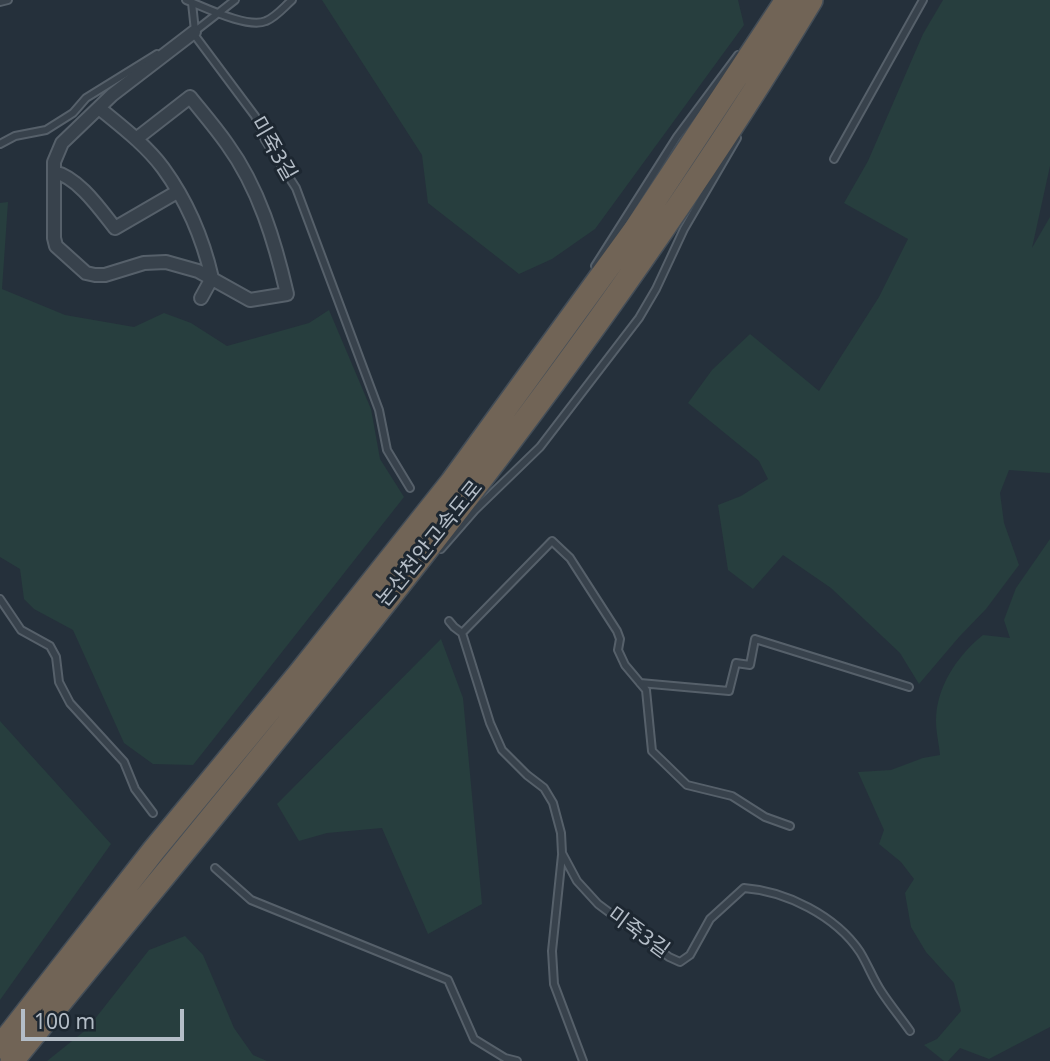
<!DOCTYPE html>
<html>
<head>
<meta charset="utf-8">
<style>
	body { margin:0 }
	#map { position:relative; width:1050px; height:1061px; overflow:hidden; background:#25303b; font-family:"Noto Sans",sans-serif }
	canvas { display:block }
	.scale { position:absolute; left:21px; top:1009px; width:163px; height:32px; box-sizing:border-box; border:4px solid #b4bdc7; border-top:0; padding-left:9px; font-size:21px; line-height:24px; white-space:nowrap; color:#b4bdc7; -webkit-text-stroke:5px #1d2731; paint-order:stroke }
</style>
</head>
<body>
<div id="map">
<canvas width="1050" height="1061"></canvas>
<div class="scale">100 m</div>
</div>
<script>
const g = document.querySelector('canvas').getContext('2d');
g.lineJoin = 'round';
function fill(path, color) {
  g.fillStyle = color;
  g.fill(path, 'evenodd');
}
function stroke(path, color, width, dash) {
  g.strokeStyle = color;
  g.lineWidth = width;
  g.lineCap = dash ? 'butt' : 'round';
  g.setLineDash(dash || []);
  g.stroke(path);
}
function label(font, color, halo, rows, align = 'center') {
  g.font = font + ' "Noto Sans","Noto Sans KR",sans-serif';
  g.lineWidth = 6;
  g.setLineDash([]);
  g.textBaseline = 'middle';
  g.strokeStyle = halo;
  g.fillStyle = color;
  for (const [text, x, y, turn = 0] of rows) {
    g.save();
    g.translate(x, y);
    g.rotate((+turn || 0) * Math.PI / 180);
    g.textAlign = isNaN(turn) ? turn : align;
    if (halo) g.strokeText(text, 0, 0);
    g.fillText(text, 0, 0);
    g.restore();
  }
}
fill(new Path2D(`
	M322,0h416l6,25 -149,204 -43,30 -33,15 -91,-71 -6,-48z
	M943,0h107v166l-18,82 18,-31v256l-41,-3 -9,23 4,30 15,42 -33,44 -27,28 -40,47 -19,-31 -69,-65 -48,-33 -30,34 -25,-19 -10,-65 23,-9 27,-17 -9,-18 -71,-58 24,-33 38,-36 69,57 60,-94 29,-58 -64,-36 24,-42 55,-127z
	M8,202l-6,87 63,26 69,12 30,-14 27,10 36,23 82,-23 20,-13 42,99 9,50 24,38 -211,268 -40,-1 -29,-21 -51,-113 -39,-21 -10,-10 -4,-30 -20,-12v-354z
	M1050,539v488l-61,32 -29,-11 -12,13h-4l-20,-16 13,-6 24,-28 -7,-28 -28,-31 -15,-25 -6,-34 9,-14 -13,-17 -22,-18 5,-14 -26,-58 33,-2 32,-12 17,-3c-1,-11 -4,-23 -4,-34 0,-34 21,-65 47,-86l27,3 -6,-18 12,-32z
	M441,639l22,59 19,206 -54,30 -46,-106 -55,5 -28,8 -22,-37z
	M0,721l111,123 -111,156z
	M185,936l18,19 31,73 19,27 14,6h-220l40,-32 62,-79z`), '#273e3e');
const lane = new Path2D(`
	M186,0c18,7 62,29 80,21 10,-4 18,-14 26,-21
	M0,2l8,-2
	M192,3l3,28
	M194,32l41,-32
	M193,33l62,83 10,24 31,48 83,222 8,40 23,38
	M0,144l15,-8 31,-6 27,-17 13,-15 71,-44
	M834,159l89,-159
	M595,266l82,-129 61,-82
	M441,549l34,-39 65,-63 99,-129 17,-29 28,-60 53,-91
	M0,599l21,31 29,16 6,11 3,25 11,21 54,59 11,27 18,24
	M449,621l5,6 8,6 28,90 12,27 25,25 17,13 9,15 8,30 1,20 15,28 21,23 71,53 11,5 10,-7 20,-36 34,-31c42,3 92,28 116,64 8,13 13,27 21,39 9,14 20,27 29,40
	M462,633l90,-92 18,17 47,73 3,8 -2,11 7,15 21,25 6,61 35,34 45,11 33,21 25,9
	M640,683l89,8 7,-28 14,2 5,-26 154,48
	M562,855l-10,96 2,33 29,77
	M215,868l36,32 197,80 26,59 31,19 12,3`);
const street = new Path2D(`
	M99,108c22,18 47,37 64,60 24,33 40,71 49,110l-11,20
	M136,139l54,-42c12,15 25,30 37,47 32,44 48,98 60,150l-37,6 -52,-29 -32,-9 -22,1 -39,12h-10l-9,-2 -30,-27 -2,-8v-76l8,-19 50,-48 82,-63
	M54,172c24,5 46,37 61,56l62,-36`);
const highway = new Path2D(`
	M0,1047l154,-197 146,-177 152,-191 183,-252 152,-230
	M12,1061c280,-343 570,-681 799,-1061`);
stroke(lane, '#56606a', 10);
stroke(street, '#56606a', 16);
stroke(highway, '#434d57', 26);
stroke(lane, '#38424c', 6);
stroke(street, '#38424c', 12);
stroke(highway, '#716456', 23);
label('21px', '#b4bdc7', '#1d2731', [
	["미죽3길",273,149,60],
	["논산천안고속도로",430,544,-51],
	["미죽3길",638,933,36]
]);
</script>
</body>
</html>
